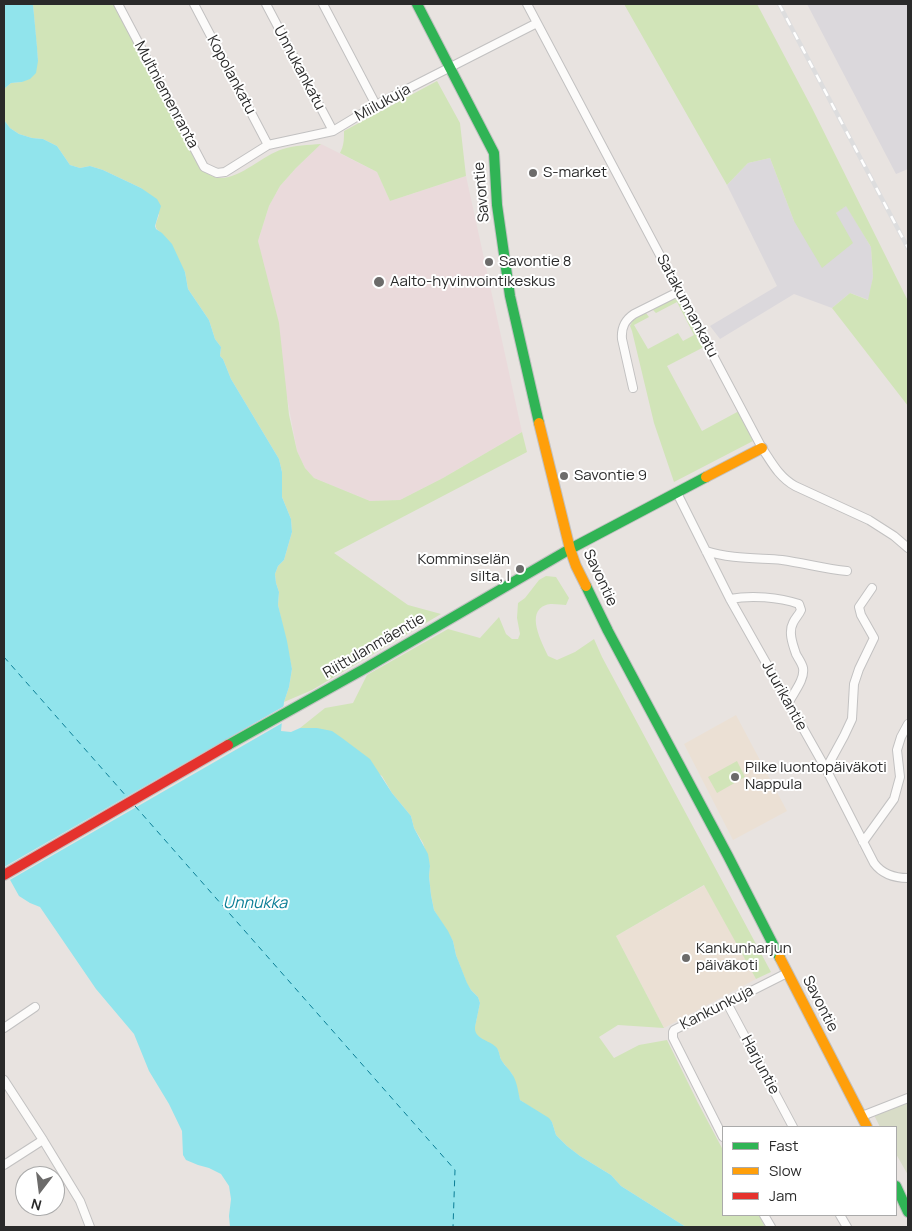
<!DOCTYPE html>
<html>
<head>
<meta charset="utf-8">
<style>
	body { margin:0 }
	#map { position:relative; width:912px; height:1231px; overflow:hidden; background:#e8e3e0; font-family:Manrope,sans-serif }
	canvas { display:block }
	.frame { position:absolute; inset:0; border:5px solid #2a2a2a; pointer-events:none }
	.legend { position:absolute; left:722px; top:1126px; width:175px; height:90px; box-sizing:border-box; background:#fff; border:1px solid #aaa; margin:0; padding:6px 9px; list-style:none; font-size:15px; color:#2a2a2a }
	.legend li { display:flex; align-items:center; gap:10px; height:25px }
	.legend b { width:25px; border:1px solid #aaa }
	.north { position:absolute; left:15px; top:1166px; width:50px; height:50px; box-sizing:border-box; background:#fff; border:1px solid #aaa; border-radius:50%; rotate:195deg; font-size:14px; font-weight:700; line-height:20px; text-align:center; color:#2a2a2a }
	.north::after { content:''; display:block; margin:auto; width:18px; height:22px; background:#6c6b6a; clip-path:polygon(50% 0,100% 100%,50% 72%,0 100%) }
</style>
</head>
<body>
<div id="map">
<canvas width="912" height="1231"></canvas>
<div class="frame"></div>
<ul class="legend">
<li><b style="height:6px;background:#30b455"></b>Fast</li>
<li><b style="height:6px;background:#ff9f0a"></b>Slow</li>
<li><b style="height:6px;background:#e5322d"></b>Jam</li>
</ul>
<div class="north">N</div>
</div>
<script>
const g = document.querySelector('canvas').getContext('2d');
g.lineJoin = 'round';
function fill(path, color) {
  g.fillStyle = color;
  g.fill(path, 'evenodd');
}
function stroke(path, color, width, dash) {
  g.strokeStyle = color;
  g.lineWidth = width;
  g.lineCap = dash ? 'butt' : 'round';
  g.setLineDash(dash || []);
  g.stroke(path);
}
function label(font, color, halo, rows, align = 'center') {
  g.font = font + ' Manrope,sans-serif';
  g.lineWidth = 4;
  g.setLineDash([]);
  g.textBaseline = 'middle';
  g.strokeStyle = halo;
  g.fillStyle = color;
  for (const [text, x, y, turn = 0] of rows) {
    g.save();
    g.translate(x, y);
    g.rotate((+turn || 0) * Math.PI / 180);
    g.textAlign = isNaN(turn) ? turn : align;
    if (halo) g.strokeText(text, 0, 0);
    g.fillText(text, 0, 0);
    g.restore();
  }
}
fill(new Path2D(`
	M807,4h101v165l-12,5z
	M770,158l24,63 42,-8 10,-8 25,42 2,30 -4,23 -19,-7 -18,15 -38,-14 -74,45 -10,-13 67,-40 -50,-101 21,-22z`), '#dbd8dc');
fill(new Path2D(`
	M736,715l51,96 -54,29 -49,-96z
	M705,885l51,94 -92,49 -48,-92z`), '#ebe0d4');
fill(new Path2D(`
	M321,144l56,28 13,29 76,-25 56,256 -79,46 -43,22 -30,1 -56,-23 -9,-10 -8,-17 -39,-210 11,-35 11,-20 16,-18z`), '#eadadb');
fill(new Path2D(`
	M33,4h81l86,164c5,4 13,10 20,10 20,1 43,-23 63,-29 12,-4 25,-4 38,-5l-25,24 -16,18 -11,20 -11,35 21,82 10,92 8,36 8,17 9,10 56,23 30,-1 43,-22 79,-46 5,20 -193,101 74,52 33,9 -129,76 -28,12 5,-15 3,-18 -14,-64 1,-13 -3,-9 -1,-9 3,-8 6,-6 8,-28 -1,-13 -9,-22v-25l-3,-13 -48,-80 -8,-20 -3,-3 1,-9 -6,-8 -6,-19 -21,-31 -3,-17 -26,-41c-6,-4 -2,-10 0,-16l-18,-27 -38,-18 -13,-4 -10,2 -10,-3 -13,-19 -14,-7 -11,-1 -13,-4 -9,-6 -6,-8v-31l7,-6 11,-1 16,-21z
	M624,4h133l55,104 96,193v105l-76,-98 18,-15 18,7 5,-23 -2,-30 -25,-41 -10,7 17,30 -31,25 -28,-47 -24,-63 -22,5 -21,22z
	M437,81l23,42 6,53 -76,25 -13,-29 -37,-19c4,-7 4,-14 4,-22z
	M676,299l4,2 3,3 21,43 -37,19 35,65 37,-20 14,30 -79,41 -20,-59 -22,-92 -2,-5 3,-6 13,-7 3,4 -15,8 14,24 30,-16 5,8 11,-6 -17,-33 -21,11 -3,-3 18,-10z
	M546,576l10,1 13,21 -3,7c-5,0 -15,-2 -20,0 -21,7 -4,38 2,51l9,4 18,-8 19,-13 8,18 169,315 -15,7 -52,-94 -88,51 48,92 -46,-3 -19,12 15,21 25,-13 28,-5 31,63 25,47v65h36l6,12h-79l-65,-41 -10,-11 -31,-19 -13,-10 -11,-11 -4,-13 -32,-22 -8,-26 -11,-14 -3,-10 -22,-15 -2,-4 6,-28 -2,-6 -7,-7 -4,-6 -11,-29 -3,-14 -19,-31 -3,-15 -2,-19 1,-10 -7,-23 -9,-15 -3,-12 -19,-23 -10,-17 -65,-48h-17l25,-20 28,-5 14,-28 81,-46 32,9 19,-21 7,17 6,5h6l2,-5 -3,-16 1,-15 7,-5 14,-18z
	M737,761l8,16 -28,16 -9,-16z`), '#d1e4b8');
fill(new Path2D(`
	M908,1102v73l-12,-21v-27h-16l-6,-12z`), '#d8dcc7');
fill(new Path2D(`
	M4,4h29l4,43 1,14 -2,12 -6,6 -8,3 -11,1 -7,6z
	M4,120l6,8 9,6 13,4 11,1 14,7 13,19 10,3 10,-2 13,4 38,18 16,11 4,7 -6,20 1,3 6,4 10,11 13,28 3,17 21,31 6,19 6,8 -1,9 3,3 8,20 48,80 3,13v25l9,22 1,13 -8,28 -6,6 -3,8 1,9 3,9 -1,13 9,36 5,28 -3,18 -5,15 -3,29 10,1 9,-4h17l15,3 10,7 28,21 22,34 19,23 3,12 14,26 2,12 -1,10 2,19 3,15 14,21 5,10 3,14 11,28 4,7 7,7 2,6 -5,24c-1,12 14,13 21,20 4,4 3,10 6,14 3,5 7,8 10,13 5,7 6,17 8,26l29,18 3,4 4,13 11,11 13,10 31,19 10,11 65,41h-456l-1,-11 2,-17 -2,-13 -8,-12 -12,-6 -11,-3 -12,-5 -3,-5 -1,-24 -13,-27 -20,-33 -15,-37 -38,-45 -56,-82 -10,-4 -11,-7 -15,-27z`), '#91e4ec');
fill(new Path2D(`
	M286,705l-2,17 -276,159 -4,-7v-7z`), '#e8e3e0');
stroke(new Path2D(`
	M4,657l123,140
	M135,806l320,364 -2,57`), '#0b7e96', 1, [6, 5]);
const street = new Path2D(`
	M118,4l86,163 13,6 8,-1 43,-27 65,-14 43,-26 161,-82
	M194,4l74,141
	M266,4l67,127
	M323,4l53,101
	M527,4l235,444c10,15 17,29 33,38l74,34 25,16 14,12
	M633,388l-11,-49c-1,-12 3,-19 12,-25l46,-23
	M677,493l53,106 96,170 48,94c8,11 21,15 34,15
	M706,551c24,8 51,7 76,9 22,3 43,9 65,11
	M730,599c21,-4 49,-2 69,5l2,6c-2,5 -6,8 -8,13 -5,9 0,22 3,31 2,4 6,9 7,14 2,12 -10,25 -15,36
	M826,769l18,-33 8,-17 2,-35 5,-15 15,-31 -13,-23 -2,-8 13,-19
	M863,842l31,-43 6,-22 -3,-27 4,-13 7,-13
	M727,1003l66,124
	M4,1028l31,-21
	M4,1080l39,60 37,61 10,26
	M862,1116l46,-18
	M723,1137l-50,-99v-6l1,-2 113,-57
	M4,1165l39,-25
	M764,1215l7,12
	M840,1215l7,12`);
const fast = new Path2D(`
	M417,4l77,149 3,52 13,91 29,127
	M586,586l22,45 120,225 52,102
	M228,745l136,-76 206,-120 136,-72
	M896,1186l12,26`);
const slow = new Path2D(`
	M539,423l31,126 6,17 10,20
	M706,477l56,-29
	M780,958l87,169`);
const jam = new Path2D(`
	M4,875l224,-130`);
stroke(street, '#c2c1c1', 10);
stroke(fast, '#c2c1c1', 12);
stroke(slow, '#c2c1c1', 12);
stroke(jam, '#c2c1c1', 12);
stroke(street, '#fcfbfa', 8);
stroke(fast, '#30b455', 10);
stroke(slow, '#ff9f0a', 10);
stroke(jam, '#e5322d', 10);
const rail = new Path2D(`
	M779,4l129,244`);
stroke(rail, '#ddddde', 4.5);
stroke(rail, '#fff', 2.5, [8]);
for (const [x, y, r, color] of [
	[533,173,5,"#6c6b6a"],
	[489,262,5,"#6c6b6a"],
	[379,282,6,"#6c6b6a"],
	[564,476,5,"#6c6b6a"],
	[520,569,5,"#6c6b6a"],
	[735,777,5,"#6c6b6a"],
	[686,958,5,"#6c6b6a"]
]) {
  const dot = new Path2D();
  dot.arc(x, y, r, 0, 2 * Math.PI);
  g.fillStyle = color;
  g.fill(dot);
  stroke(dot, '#fff', 2);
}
label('15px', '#2a2a2a', '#fff', [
	["Unnukankatu",299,68,62],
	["Kopolankatu",231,75,62],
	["Multniemenranta",166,95,62],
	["Miilukuja",383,103,-29],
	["Savontie",482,192,-95],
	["Satakunnankatu",687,306,62],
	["Savontie",600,578,65],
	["Riittulanmäentie",374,646,-30],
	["Juurikantie",784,696,61],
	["Savontie",820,1004,63],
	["Kankunkuja",717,1008,-27],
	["Harjuntie",760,1065,62]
]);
label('15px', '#2a2a2a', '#fff', [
	["S-market",543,173],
	["Savontie 8",499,262],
	["Aalto-hyvinvointikeskus",390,282],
	["Savontie 9",574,476],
	["Komminselän",510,560,"right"],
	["silta, I",510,577,"right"],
	["Pilke luontopäiväkoti",745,768],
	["Nappula",745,785],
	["Kankunharjun",696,949],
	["päiväkoti",696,966]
], 'left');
label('italic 16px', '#0b7e96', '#fff', [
	["Unnukka",255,904]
]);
</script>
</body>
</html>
